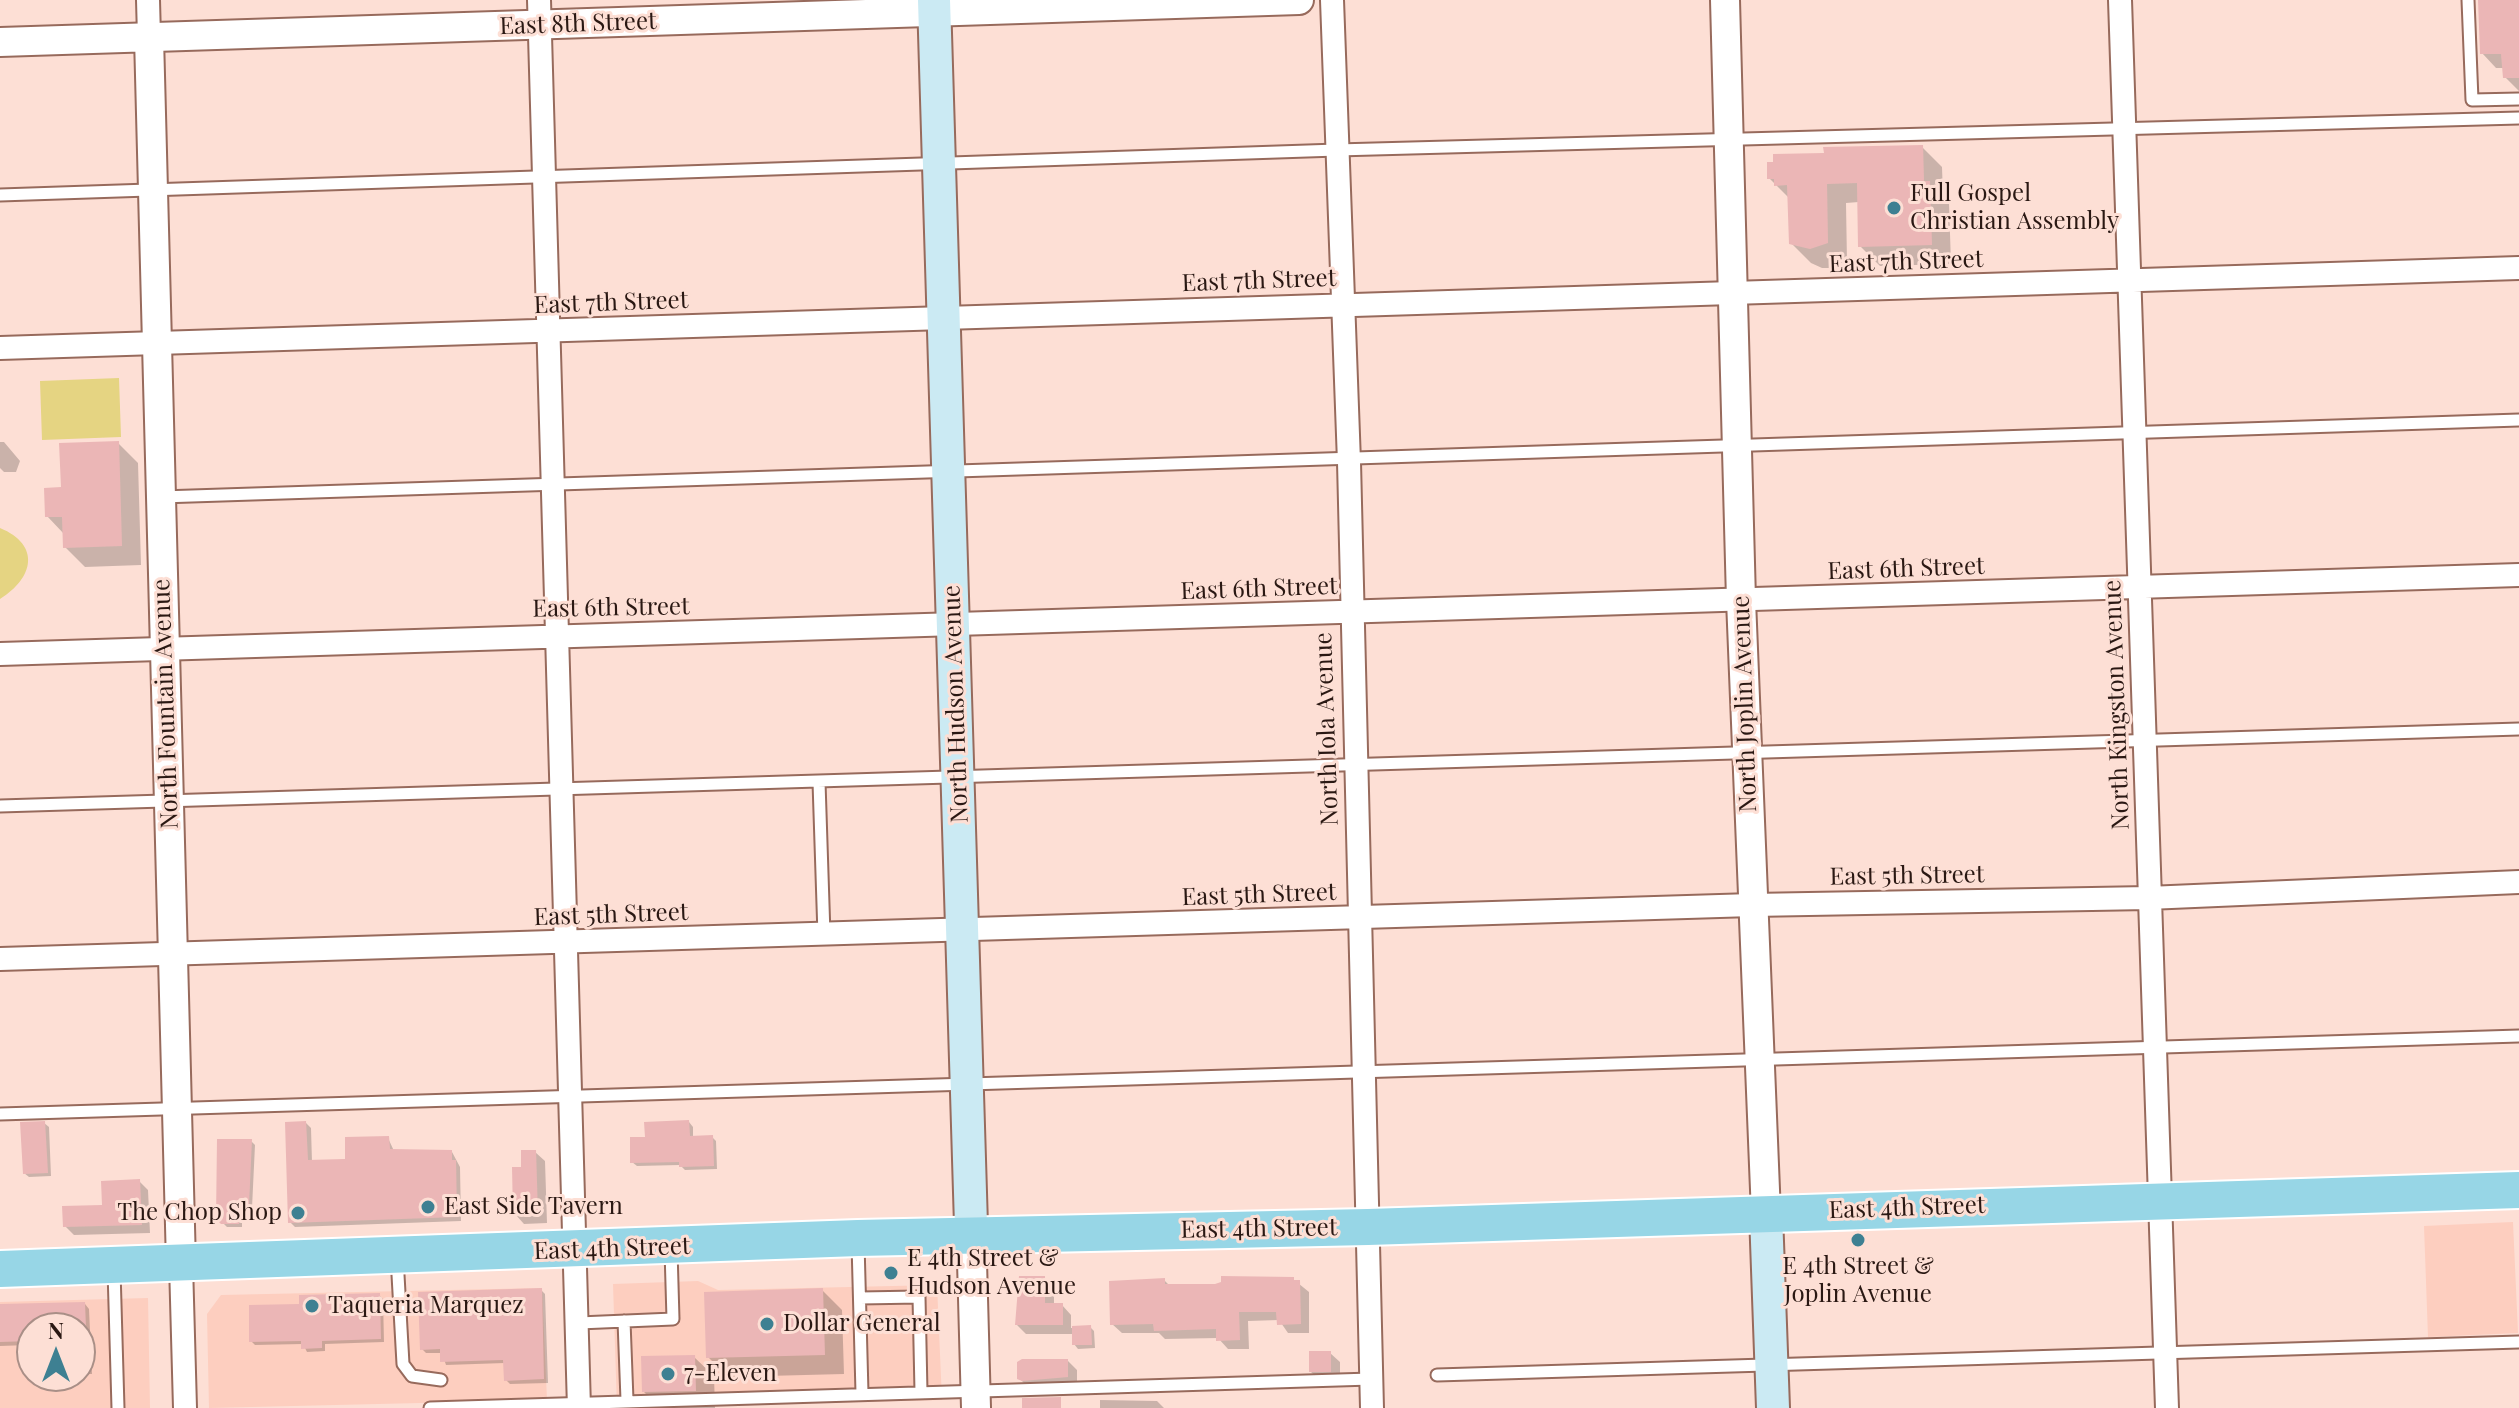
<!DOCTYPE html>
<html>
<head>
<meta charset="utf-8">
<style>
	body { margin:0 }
	#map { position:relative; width:2519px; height:1408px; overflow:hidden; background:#fddfd5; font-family:"Playfair Display",serif }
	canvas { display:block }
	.north { position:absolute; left:16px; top:1312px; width:80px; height:80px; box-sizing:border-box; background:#fddfd5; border:2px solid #a98f87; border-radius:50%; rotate:0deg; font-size:22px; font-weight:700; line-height:32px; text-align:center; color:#2a1813 }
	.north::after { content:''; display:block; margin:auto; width:28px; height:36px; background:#3e8092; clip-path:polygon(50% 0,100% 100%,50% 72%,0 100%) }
</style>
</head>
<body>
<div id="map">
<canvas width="2519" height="1408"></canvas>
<div class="north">N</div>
</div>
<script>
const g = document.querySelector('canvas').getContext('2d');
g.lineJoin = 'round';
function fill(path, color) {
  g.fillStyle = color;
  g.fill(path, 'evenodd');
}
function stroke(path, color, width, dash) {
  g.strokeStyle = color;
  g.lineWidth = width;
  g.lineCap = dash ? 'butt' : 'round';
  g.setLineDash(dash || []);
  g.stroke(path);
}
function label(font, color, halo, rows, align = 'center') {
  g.font = font + ' "Playfair Display",serif';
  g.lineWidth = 6;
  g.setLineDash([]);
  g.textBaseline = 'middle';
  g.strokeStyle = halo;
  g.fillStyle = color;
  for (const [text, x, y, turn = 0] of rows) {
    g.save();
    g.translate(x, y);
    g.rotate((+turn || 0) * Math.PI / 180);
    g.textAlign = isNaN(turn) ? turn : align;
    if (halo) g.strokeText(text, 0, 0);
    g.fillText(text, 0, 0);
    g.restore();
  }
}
fill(new Path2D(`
	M2513,1222l5,111 -90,4 -4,-111z
	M698,1281l20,9 219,-5 5,115 -325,8 -4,-124z
	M542,1288l5,112 -338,8 -2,-94 14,-19z
	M148,1298l2,110h-150v-106zM32,1328h48v48h-48z`), '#fdcebf');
fill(new Path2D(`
	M119,378l2,59 -79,3 -2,-59z
	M0,528c41,17 34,50 0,71z`), '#e5d482');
fill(new Path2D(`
	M2519,0v91l-14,-14 -1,-9h-8l-14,-15z
	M1922,147l20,20 1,29 6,7 2,61 -71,2 -20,-20 -1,-44 -13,1 1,59 -9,1v5h-16l-11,-5 -20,-20 -1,-44 -21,-21 57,-23z
	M0,442h4l16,19 -4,11h-12l-4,-4z
	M118,443l20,20 3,102 -56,2 -20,-20 -1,-13 -17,-18 16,-27z
	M689,1122l4,5v11l19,-1 4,4 1,28 -32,1 -5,-5 -43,1 -5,-4z
	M44,1123l5,4 2,49 -22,1 -5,-4z
	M306,1123l5,5 1,34 35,-1 41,-23 6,13 58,1 8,15 1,54 -166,6 -5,-5z
	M251,1141l4,4 -3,63h-10v19h-15l-9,-9z
	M535,1152l10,9 2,62 -23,1 -9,-10z
	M139,1181l9,9 2,43 -76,2 -9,-9 39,-19z
	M1044,1278l10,10v17h8l9,10v13l19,-1 4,4 1,17 -17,1 -4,-5v-10h-48l-9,-9z
	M1293,1279l16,13v41h-21l-9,-13 -31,1 1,28h-21l-10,-11 -53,1 -6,-6h-37l-10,-9 52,-44 6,6h45z
	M541,1290l4,4 3,89 -38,1 -4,-4 -1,-17 -59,2 -4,-12h-16l-4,-4z
	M822,1290l20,20 2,64 -116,3 -20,-20z
	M379,1295l4,4 1,43 -59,2v7l-18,1 -4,-8 -48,1 -4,-4 50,-35z
	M85,1304l4,5 3,65h-12v-46h-48v43l-3,-26 -29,1v-40z
	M1330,1353l10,9v18l-19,1 -10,-9z
	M694,1357l20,19 1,32h-55l-16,-16z
	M1068,1361l9,9v16l-48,2 -10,-10z
	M1100,1400l57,1 7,7h-64z`), '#0003');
fill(new Path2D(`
	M2478,0h41v78h-16l-2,-24h-21z
	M1923,145l1,36h6l2,64 -74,2 -1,-64 -30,1 1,59 -18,6 -21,-5 -2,-59 -13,1v-7h-7v-17h6v-8l51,-1 -1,-6z
	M119,441l3,105 -59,2 -1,-31h-17l-1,-29 17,-1 -2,-44z
	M689,1120l1,16 23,-1 1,31 -35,1v-5l-49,1v-26h15l-1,-15z
	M45,1121l3,52 -25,1 -3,-52z
	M306,1121l2,39 37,-1v-22l44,-1 1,13 62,1v10h4l1,57 -169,6 -3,-101z
	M217,1139h35l-3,66h-10v19h-18l-5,-5z
	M521,1150h15l2,65h-25l-1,-48h9z
	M140,1179l2,46 -79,2 -1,-21 40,-1 -1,-24z
	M1019,1276h26v27h18v22h-48z
	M1221,1276l73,1v3h6l1,44 -24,1 -1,-13h-37l1,28 -24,1v-12l-62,2 -1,-7 -43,1 -1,-44 56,-3v6h50l6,-2z
	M542,1288l2,91 -40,2 -1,-21 -63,2v-13l-20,1 -2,-58z
	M823,1288l2,67 -119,3 -2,-66z
	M380,1293l1,46 -59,2v7l-21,1v-8l-52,1v-37l50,-1v-9z
	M85,1302l1,26h-54v13l-32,1v-38z
	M1091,1325l1,20h-20v-19z
	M1309,1351h22v21h-22z
	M695,1355l1,36 -54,1 -1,-36z
	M1022,1359h46v18l-46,4 -5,-2v-17z
	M1061,1397v11h-39v-10z`), '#ebb6b6');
const service = new Path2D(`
	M2468,0l4,100 47,-1
	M0,195l1337,-45 1182,-32
	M161,497c786,-23 1572,-47 2358,-77
	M819,782l5,153
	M0,806l2519,-77
	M0,1114l2519,-78
	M858,1243l4,150
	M397,1257l6,107 9,12 29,4
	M114,1270l4,138
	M860,1298l59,-1 2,95
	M624,1321l3,79
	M579,1323l94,-4 -2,-69
	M1437,1375l1082,-33
	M430,1408l941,-29`);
const minor = new Path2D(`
	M148,0l1,37
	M539,0l40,1408
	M1332,0l17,462 23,946
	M2120,0l47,1408
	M0,348l2519,-80
	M0,654l2519,-79
	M0,959l1752,-54 396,-7 371,-16
	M181,1264l4,144`);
const tertiary = new Path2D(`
	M1725,0l16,600 25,614
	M149,37l32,1227
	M0,42l1299,-42
	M971,1225l5,183`);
const secondary = new Path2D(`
	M934,0l37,1225
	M1766,1214l7,194`);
const primary = new Path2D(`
	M0,1269l858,-31 510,-11 1151,-37`);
stroke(service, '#976a5c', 15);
stroke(minor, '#976a5c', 26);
stroke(tertiary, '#976a5c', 32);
stroke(secondary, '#976a5c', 36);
stroke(primary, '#fff', 40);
stroke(service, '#fff', 11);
stroke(minor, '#fff', 22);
stroke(tertiary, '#fff', 28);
stroke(secondary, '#cbeaf3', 32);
stroke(primary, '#97d6e6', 36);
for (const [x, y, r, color] of [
	[1894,208,8,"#3e8092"],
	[428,1207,8,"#3e8092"],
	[298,1213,8,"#3e8092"],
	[1858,1240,8,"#3e8092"],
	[891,1273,8,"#3e8092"],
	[312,1306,8,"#3e8092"],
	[767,1324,8,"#3e8092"],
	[668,1374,8,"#3e8092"]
]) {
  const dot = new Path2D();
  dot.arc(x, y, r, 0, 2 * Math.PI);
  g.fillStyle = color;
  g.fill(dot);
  stroke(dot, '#fddfd5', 3);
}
label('24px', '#2a1813', '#fddfd5', [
	["East 8th Street",578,24,-2],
	["East 7th Street",1906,262,-2],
	["East 7th Street",1259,281,-2],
	["East 7th Street",611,303,-2],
	["East 6th Street",1906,569,-2],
	["East 6th Street",1259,589,-2],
	["East 6th Street",611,608,-1],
	["North Fountain Avenue",166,704,-92],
	["North Hudson Avenue",956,704,-92],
	["North Joplin Avenue",1745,704,-92],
	["North Kingston Avenue",2117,705,-92],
	["North Iola Avenue",1327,729,-92],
	["East 5th Street",1907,876,-1],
	["East 5th Street",1259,895,-2],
	["East 5th Street",611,915,-2],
	["East 4th Street",1907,1208,-2],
	["East 4th Street",1259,1229,-1],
	["East 4th Street",612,1249,-2]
]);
label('24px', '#2a1813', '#fddfd5', [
	["Full Gospel",1910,194],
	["Christian Assembly",1910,222],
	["East Side Tavern",444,1207],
	["The Chop Shop",282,1213,"right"],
	["E 4th Street &",907,1259],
	["Hudson Avenue",907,1287],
	["E 4th Street &",1858,1267,"center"],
	["Joplin Avenue",1858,1295,"center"],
	["Taqueria Marquez",328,1306],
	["Dollar General",783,1324],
	["7-Eleven",684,1374]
], 'left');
</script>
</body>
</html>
